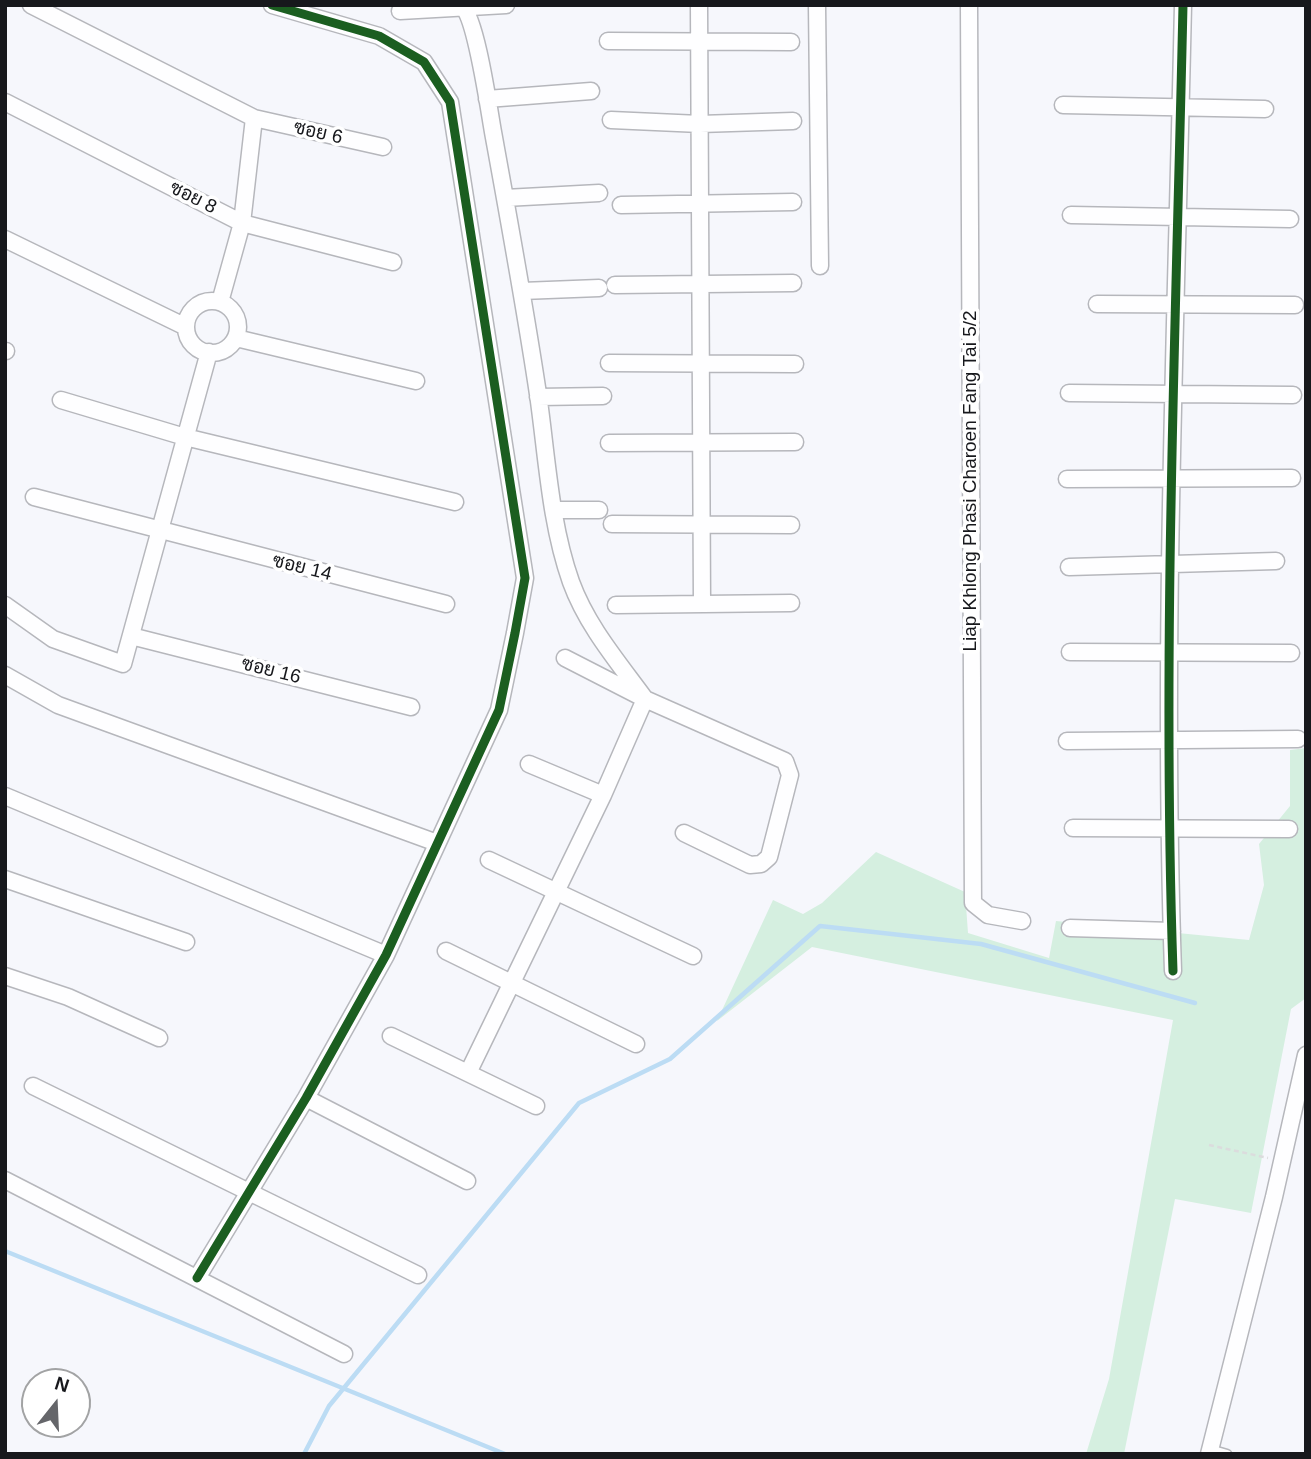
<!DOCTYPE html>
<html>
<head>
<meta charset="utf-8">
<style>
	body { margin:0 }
	#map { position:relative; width:1311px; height:1459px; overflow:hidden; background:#f6f7fc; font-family:Helvetica,sans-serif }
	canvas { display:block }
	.frame { position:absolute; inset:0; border:7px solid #17181c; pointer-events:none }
	.north { position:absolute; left:21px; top:1368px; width:70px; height:70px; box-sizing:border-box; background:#fff; border:2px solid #a2a3a4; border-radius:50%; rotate:18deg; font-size:19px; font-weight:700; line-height:28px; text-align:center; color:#17181c }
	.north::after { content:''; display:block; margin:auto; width:24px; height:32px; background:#65666a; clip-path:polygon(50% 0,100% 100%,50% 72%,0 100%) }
</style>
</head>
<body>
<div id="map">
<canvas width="1311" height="1459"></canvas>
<div class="frame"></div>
<div class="north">N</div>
</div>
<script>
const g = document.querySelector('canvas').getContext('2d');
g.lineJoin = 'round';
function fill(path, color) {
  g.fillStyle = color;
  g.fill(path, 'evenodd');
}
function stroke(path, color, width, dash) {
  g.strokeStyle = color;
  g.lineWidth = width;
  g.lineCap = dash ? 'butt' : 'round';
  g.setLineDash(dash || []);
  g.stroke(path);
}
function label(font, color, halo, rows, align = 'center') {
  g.font = font + ' Helvetica,Sarabun,sans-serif';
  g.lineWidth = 7;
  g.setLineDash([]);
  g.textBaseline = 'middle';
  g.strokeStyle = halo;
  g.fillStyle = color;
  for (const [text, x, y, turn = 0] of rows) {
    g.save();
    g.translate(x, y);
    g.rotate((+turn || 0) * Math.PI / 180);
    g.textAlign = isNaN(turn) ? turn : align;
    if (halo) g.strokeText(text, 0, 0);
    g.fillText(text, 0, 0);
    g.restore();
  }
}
fill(new Path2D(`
	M1306,748v250l-15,11 -40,204 -76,-14 -51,255h-38l23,-75 64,-359 -361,-73 -95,74 56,-121 30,14 19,-11 54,-51 89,40 3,41 81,25 7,-37 193,19 15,-55 -5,-41 31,-38v-56z`), '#d5efe0');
stroke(new Path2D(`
	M5,1251l500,203
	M304,1454l25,-48 250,-303 91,-44 150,-133 161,18 214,59`), '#bcdcf4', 4.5);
const lane = new Path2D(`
	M1210,1449l17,5`);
const street = new Path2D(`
	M31,5l223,113 129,29
	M461,5c15,11 28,105 32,127 16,88 32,175 45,262 9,63 12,129 33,188 16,44 47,80 74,117l-42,96 -135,278
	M699,5l3,598
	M817,5l3,261
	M969,5l4,898 15,12 34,6
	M400,11l106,-6
	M608,41l183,1
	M487,99l104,-8
	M5,102l237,121 151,39
	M1063,105l202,4
	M611,120l89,4 93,-3
	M505,198l94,-5
	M621,205l172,-3
	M1071,215l219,4
	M5,239l181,88
	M615,285l178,-2
	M522,291l77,-3
	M186 327a26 26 0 1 1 52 0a26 26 0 1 1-52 0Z
	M220,302l22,-79 12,-105
	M1097,304l198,1
	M236,338l180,43
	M5,351h1
	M609,363l186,1
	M1069,393l224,2
	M538,397l65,-1
	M61,400l124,37 270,65
	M609,443l186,-1
	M1067,479l225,-1
	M34,497l412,107
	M554,510h45
	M612,524l179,1
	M1069,567l207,-6
	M5,605l48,34 70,25 86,-312
	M616,605l175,-2
	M131,636l280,71
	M1070,652l221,1
	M565,658l80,41 140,62 5,14 -21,82 -8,7 -11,1 -66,-32
	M5,675l53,30 379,138
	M1067,741l231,-2
	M529,764l74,31
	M5,796l381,159
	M1073,828l216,1
	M489,860l204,96
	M5,879l181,63
	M1070,928l102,3
	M446,951l190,93
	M1173,971c-11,-322 3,-644 10,-966
	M5,976l63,21 91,41
	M391,1036l145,70
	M33,1086l385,189
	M306,1098l161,83
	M5,1180l339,174
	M197,1278l109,-180 80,-143 113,-245 16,-77 10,-55 -75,-476 -26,-40 -45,-26 -107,-31
	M1209,1454l65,-257 32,-142`);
stroke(lane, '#b6b7bc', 11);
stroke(street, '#b6b7bc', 19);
stroke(new Path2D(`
	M1209,1145l59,13`), '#dbdcdd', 2.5, [5, 3.5]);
stroke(lane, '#fefeff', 8);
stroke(street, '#fefeff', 16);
stroke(new Path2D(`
	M1173,971c-11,-322 3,-644 10,-966
	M197,1278l109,-180 80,-143 113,-245 16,-77 10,-55 -75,-476 -26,-40 -45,-26 -107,-31`), '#1b5e20', 9);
label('19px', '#17181c', '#fff', [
	["ซอย 6",318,133,13],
	["ซอย 8",193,198,27],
	["Liap Khlong Phasi Charoen Fang Tai 5/2",971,481,-90],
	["ซอย 14",302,568,14],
	["ซอย 16",271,671,14]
]);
</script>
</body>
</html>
